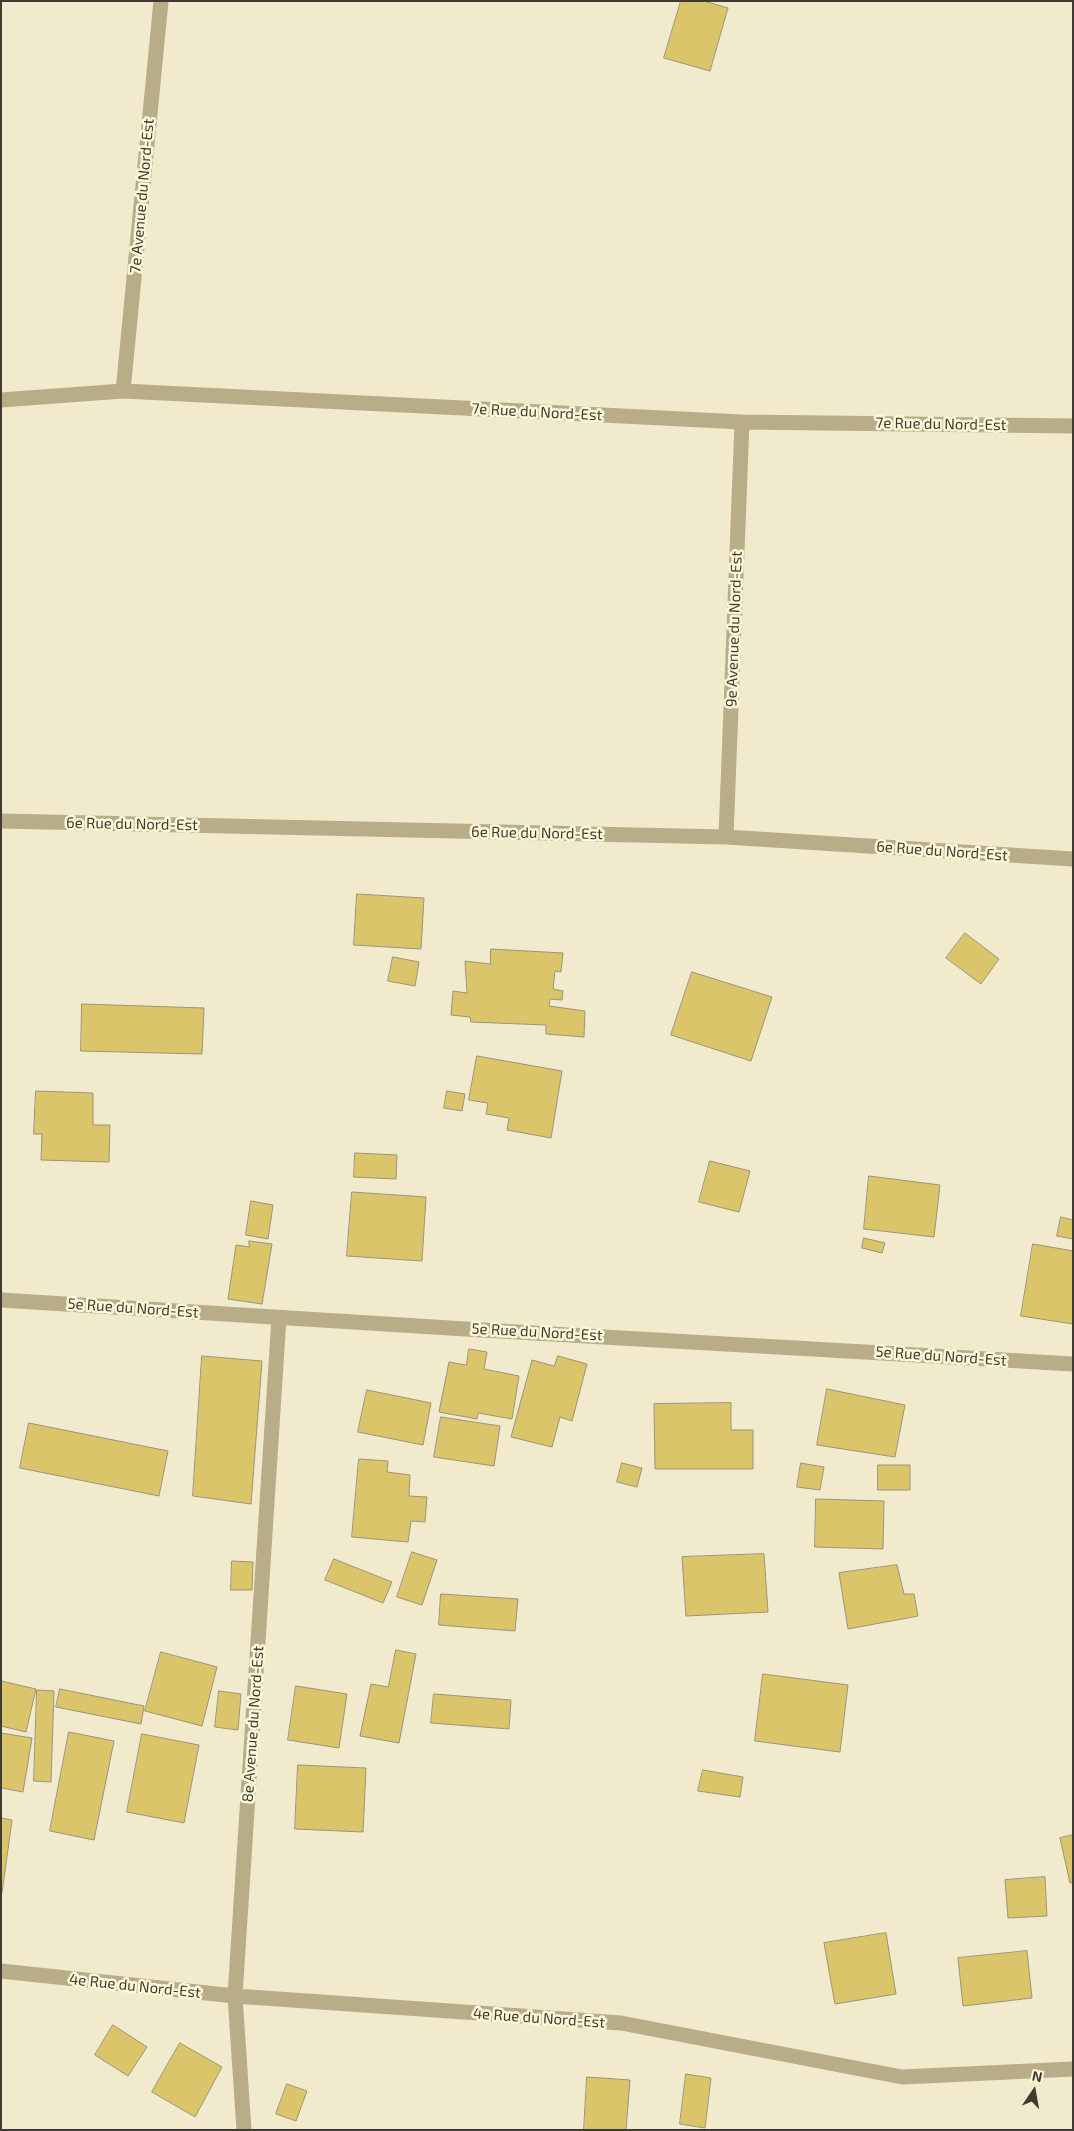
<!DOCTYPE html>
<html>
<head>
<meta charset="utf-8">
<style>
	body { margin:0 }
	#map { position:relative; width:1074px; height:2131px; overflow:hidden; background:#f1eacc; font-family:"Exo 2",sans-serif }
	canvas { display:block }
	.frame { position:absolute; inset:0; border:2px solid #3e3c30; pointer-events:none }
	.north { position:absolute; left:1009px; top:2066px; width:50px; height:50px; -webkit-text-stroke:4px #fef7d9; paint-order:stroke; rotate:12deg; font-size:14px; font-weight:700; line-height:20px; text-align:center; color:#3e3c30 }
	.north::after { content:''; display:block; margin:auto; width:18px; height:22px; background:#3e3c30; clip-path:polygon(50% 0,100% 100%,50% 72%,0 100%) }
</style>
</head>
<body>
<div id="map">
<canvas width="1074" height="2131"></canvas>
<div class="frame"></div>
<div class="north">N</div>
</div>
<script>
const g = document.querySelector('canvas').getContext('2d');
g.lineJoin = 'round';
function fill(path, color) {
  g.fillStyle = color;
  g.fill(path, 'evenodd');
}
function stroke(path, color, width, dash) {
  g.strokeStyle = color;
  g.lineWidth = width;
  g.lineCap = dash ? 'butt' : 'round';
  g.setLineDash(dash || []);
  g.stroke(path);
}
function label(font, color, halo, rows, align = 'center') {
  g.font = font + ' "Exo 2",sans-serif';
  g.lineWidth = 5;
  g.setLineDash([]);
  g.textBaseline = 'middle';
  g.strokeStyle = halo;
  g.fillStyle = color;
  for (const [text, x, y, turn = 0] of rows) {
    g.save();
    g.translate(x, y);
    g.rotate((+turn || 0) * Math.PI / 180);
    g.textAlign = isNaN(turn) ? turn : align;
    if (halo) g.strokeText(text, 0, 0);
    g.fillText(text, 0, 0);
    g.restore();
  }
}
const building = new Path2D(`
	M681,1h23l24,7 -18,63 -46,-13z
	M357,894l67,4 -3,51 -67,-4z
	M965,933l34,26 -18,25 -35,-26z
	M491,949l72,4 -2,19 -6,-1 -2,18 10,2 -1,9 -12,-1 -1,7 36,5 -1,26 -38,-3v-9l-75,-3 -1,-5 -19,-2 2,-24 14,2 -2,-32 25,3z
	M393,957l26,5 -4,24 -27,-5z
	M692,972l80,25 -21,64 -80,-26z
	M82,1004l122,4 -2,46 -121,-3z
	M477,1056l85,15 -11,67 -44,-8 2,-12 -23,-4 2,-11 -19,-3z
	M36,1091l57,2v32h17l-1,37 -68,-2 1,-26h-8z
	M447,1091l18,3 -3,17 -18,-3z
	M355,1153l42,2 -1,24 -42,-2z
	M710,1161l40,10 -11,41 -40,-10z
	M869,1176l71,9 -6,52 -70,-8z
	M352,1192l74,5 -4,64 -75,-5z
	M251,1201l22,4 -5,34 -22,-4z
	M1061,1217l12,3v19l-16,-3z
	M864,1238l21,5 -3,10 -20,-5z
	M249,1241l23,3 -10,60 -34,-5 8,-54 13,2z
	M1033,1244l40,7v73l-52,-8z
	M469,1349l18,3 -3,17 35,7 -7,43 -34,-6 -1,6 -38,-7 10,-50 17,3z
	M202,1356l60,5 -11,143 -58,-8z
	M558,1356l29,8 -15,57 -12,-4 -8,30 -41,-10 21,-77 22,6z
	M827,1389l78,16 -10,52 -78,-12z
	M367,1390l64,13 -8,42 -65,-13z
	M731,1403v27h22v39h-98l-1,-65z
	M441,1417l59,9 -6,40 -60,-9z
	M29,1423l139,28 -9,45 -139,-28z
	M359,1459l29,2 -1,11 23,3 -1,21 18,1 -2,25 -14,-1 -3,21 -56,-5z
	M622,1463l20,5 -5,19 -20,-5z
	M801,1463l23,4 -4,23 -23,-3z
	M878,1465h32v25h-32z
	M816,1499l68,2 -1,48 -68,-2z
	M412,1552l25,8 -15,45 -25,-8z
	M764,1554l4,58 -82,4 -4,-59z
	M334,1559l58,23 -9,21 -58,-23z
	M232,1561l21,1 -1,28h-21z
	M897,1565l7,29h10l4,22 -70,13 -9,-56z
	M441,1594l77,5 -3,32 -76,-6z
	M396,1650l20,4 -17,89 -39,-7 11,-52 17,3z
	M161,1652l56,15 -15,59 -57,-15z
	M763,1674l85,11 -8,67 -85,-11z
	M1,1681l35,8 -10,43 -25,-6z
	M296,1686l51,8 -8,54 -51,-8z
	M60,1689l84,17 -3,18 -85,-17z
	M37,1690l17,1 -3,91 -17,-1z
	M219,1691l22,3 -3,36 -23,-3z
	M434,1694l77,6 -2,29 -78,-6z
	M69,1732l45,9 -20,99 -44,-9z
	M1,1733l31,5 -9,54 -22,-4z
	M142,1734l57,11 -15,78 -57,-11z
	M298,1765l68,3 -3,64 -68,-3z
	M703,1770l40,7 -3,20 -42,-6z
	M1,1818l11,2 -10,73h-1z
	M1073,1835v48h-3l-10,-45z
	M1045,1877l2,39 -39,2 -3,-38z
	M886,1933l10,61 -61,10 -11,-61z
	M1027,1951l5,47 -69,8 -5,-48z
	M113,2025l34,22 -19,29 -33,-21z
	M180,2043l42,24 -27,50 -43,-25z
	M686,2074l25,4 -6,50 -25,-4z
	M587,2077l43,3 -4,50h-42z
	M287,2084l20,7 -11,30 -20,-7z`);
fill(building, '#dbc56b');
stroke(building, '#9b9479', 1);
stroke(new Path2D(`
	M123,391l38,-390
	M1,400l122,-9 619,31 331,4
	M1,821l725,16 347,22
	M726,837l16,-415
	M1,1300c357,24 715,43 1072,64
	M1,1971l234,25 386,27 281,54 171,-8
	M244,2130l-9,-134 44,-678`), '#b9ac88', 15);
label('15px', '#3e3c30', '#fef7d9', [
	["7e Avenue du Nord-Est",142,196,-85],
	["7e Rue du Nord-Est",537,412,3],
	["7e Rue du Nord-Est",941,424,1],
	["9e Avenue du Nord-Est",734,629,-88],
	["6e Rue du Nord-Est",132,824,1],
	["6e Rue du Nord-Est",537,833,1],
	["6e Rue du Nord-Est",942,851,4],
	["5e Rue du Nord-Est",133,1308,4],
	["5e Rue du Nord-Est",537,1332,3],
	["5e Rue du Nord-Est",941,1356,4],
	["8e Avenue du Nord-Est",253,1724,-86],
	["4e Rue du Nord-Est",135,1986,6],
	["4e Rue du Nord-Est",539,2018,4]
]);
</script>
</body>
</html>
